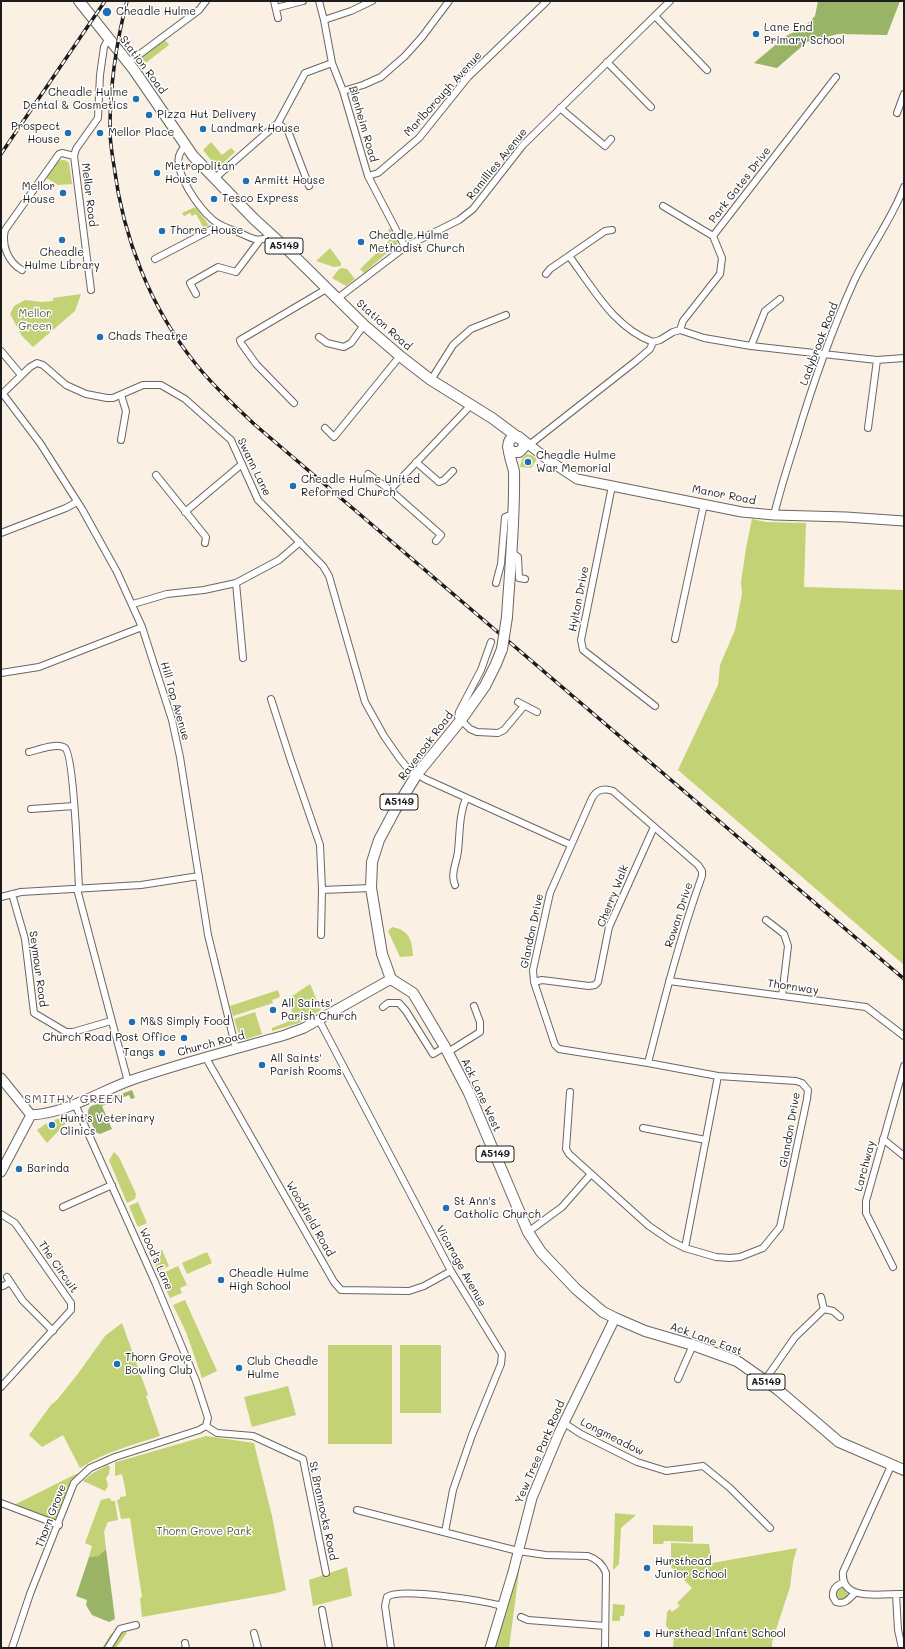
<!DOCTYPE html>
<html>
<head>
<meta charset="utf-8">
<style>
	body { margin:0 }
	#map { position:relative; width:905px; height:1649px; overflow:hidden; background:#faf0e3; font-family:Mali,sans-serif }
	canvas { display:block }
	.frame { position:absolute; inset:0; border:2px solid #1c1c1c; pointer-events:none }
</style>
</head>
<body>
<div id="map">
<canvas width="905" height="1649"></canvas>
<div class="frame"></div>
</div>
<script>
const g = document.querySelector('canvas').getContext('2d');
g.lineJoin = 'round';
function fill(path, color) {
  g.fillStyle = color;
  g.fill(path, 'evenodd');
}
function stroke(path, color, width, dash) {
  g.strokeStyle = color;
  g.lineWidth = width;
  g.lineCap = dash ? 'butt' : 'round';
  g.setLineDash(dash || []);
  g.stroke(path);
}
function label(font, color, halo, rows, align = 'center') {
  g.font = font + ' Mali,sans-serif';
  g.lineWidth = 3;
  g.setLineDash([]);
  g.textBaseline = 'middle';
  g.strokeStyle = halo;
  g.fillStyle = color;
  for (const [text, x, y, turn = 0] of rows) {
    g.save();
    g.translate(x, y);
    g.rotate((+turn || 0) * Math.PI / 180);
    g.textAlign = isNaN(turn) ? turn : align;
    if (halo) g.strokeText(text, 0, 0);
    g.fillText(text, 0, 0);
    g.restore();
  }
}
fill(new Path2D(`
	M163,40l3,1 3,4 -26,20 -4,-4v-3z
	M211,142l11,13 9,-7 4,4 -13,12h-8l-11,-14z
	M61,160h4l4,3 3,21 -14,1 -12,-7 10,-15z
	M195,207l14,18 -16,9v-1l10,-6 -7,-13 -4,2 -2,-3 -6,3 -2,-3z
	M391,228l7,11 -1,5 -33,29 -4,-4 29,-28 -2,-2 4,-4 -3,-5z
	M330,248l11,15v3l-7,1 -18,-6z
	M342,268l5,1 8,10 -9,7 -14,-8 7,-9z
	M81,294l-6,17 -42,36 -11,-11 -12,-22 4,-8 11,-6 17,2 11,-1v-3z
	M526,454l5,1 6,4 -6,9 -11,-1 2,-8z
	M752,519l14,3 40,1 -2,64 100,3v375l-226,-195 40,-85 2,-20 15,-35 7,-36 -1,-12 5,-34z
	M392,927c18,3 20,14 21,29l-13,1 -12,-26z
	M310,984l11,26 -22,13 -27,8v-3c18,-7 25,-7 17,-27l3,-5z
	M278,990l2,6 -2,2 -6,2 1,3 -40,13 -3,-10z
	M255,1012l7,22 -21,7 -7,-22z
	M69,1115l5,2 3,4 -8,-1 -22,23 -10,-13 10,-7 2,6 7,-2 -2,-7z
	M114,1152l5,5 17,37 -1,5 -8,4 -18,-43z
	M138,1202l9,21 -9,4 -9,-21z
	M162,1250l7,16 -11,5 -7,-16z
	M207,1252l5,11 -25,11 -5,-11z
	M178,1266l9,19 -7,3 2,5 -12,5 -11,-23z
	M185,1300l32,71 -15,7 -16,-46 -13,-27z
	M122,1323l26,72 -2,1 14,40c-27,9 -56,16 -80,32l-17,-33 -21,12 -13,-12 22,-30 6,-5 20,-25 28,-39z
	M328,1345h64v99h-64z
	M400,1345h41v68h-41z
	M288,1386l8,29 -15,4 -8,-29z
	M273,1390l8,29 -29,8 -8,-30z
	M206,1436l48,7 18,73 14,74 -9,3 -135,24 -2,-19 2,-1 -12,-79 -9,1 -4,-19 3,-1v-2l6,-1v-3l-4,-19 -7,2v-14l5,-1z
	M108,1465l2,2 -1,7 -3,4 2,8 -3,5 -22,-10 10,-8z
	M76,1474l5,1 -7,8 -15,42 -49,-18z
	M110,1498l1,3h4l3,19 -10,2 -4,9 2,18 -8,7 -9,1 3,-11 -7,-3 16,-43z
	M615,1513l21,2 -15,13 -2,36 -6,6z
	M653,1525l40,1v16l-29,-1 -1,3h-10z
	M671,1543l38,1 3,19 85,-15 -4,14 -3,25 -18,55v6h-99l1,-13 -8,-9 1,-14 3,-3 2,3 8,-6 -3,-3 15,-15 -21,-21z
	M347,1567l5,29 -39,10 -4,-26z
	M517,1572h2l-10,76h-15z
	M843,1583l9,9 -5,9 -11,1 -2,-12z
	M613,1604l12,1 -1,11h-4v5h-8z
	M120,1629l7,4 -11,15h-14l9,-14z`), '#c2d274');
fill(new Path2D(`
	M818,1h82l-13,34 -49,-1 -31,8 -30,26 -23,-5 32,-27 18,-9 11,-11z
	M132,1090l3,8 -4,1 -2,-4 -27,11 10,23 -12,5 -3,-1c-4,-8 -14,-20 -6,-27z
	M106,1549l9,70 -6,3 -17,-7 -6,-10 1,-5 -11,-4 13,-39 9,-1z`), '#99b466');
const street = new Path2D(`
	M274,1l4,17
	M319,1l5,19 8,43 11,28 25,85 37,71
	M276,8l27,-7
	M655,16l52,54
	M324,20l27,-9 21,-10
	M607,62l44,45
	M128,63l71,-53 7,-9
	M343,91l20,-6 18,-8 24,-21 17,-19 27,-36
	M560,108l45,38 6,-7
	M897,113l7,-19
	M278,123l10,8 21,55
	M185,145c-2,4 -5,7 -6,11 -4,19 20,52 34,64 7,6 16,9 25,12 13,6 21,12 34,3
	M368,176l10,-3 41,-35 49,-61 79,-76
	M214,179l64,-56 27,-50 27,-10
	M663,206l50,30
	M569,256c24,32 45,72 84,86
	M155,259l65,-34
	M22,270c-13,-7 -21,-24 -17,-40l54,-76 3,-1 12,3
	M546,274l4,-5 55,-38 7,-1
	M91,290l-17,-134 2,-7 22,-31 2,-43 4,-28 4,-8
	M196,294l-6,-11 28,-16 18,5 24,-32
	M338,298l67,-51 54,-27 14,-11 50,-64 147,-144
	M680,330l3,-9 37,-47 2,-16 -9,-22 123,-159
	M319,337l8,6 17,4 7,-4 13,-18
	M751,346l14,-35 15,-12
	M1,351l20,24
	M431,380l22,-35 18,-16 35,-14
	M3,394l37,49 42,66 35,63 25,55 30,93 8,37 28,178 28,114
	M1,395l29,-28 7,-4 6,2 23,20 20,9 21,4h6l30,-13h18l24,14 46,41 27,60 65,66 6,10 36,126 19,34 16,23 15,18
	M294,403l-38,-39 -15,-21 -1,-3 88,-52
	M325,428l9,9 66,-81
	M868,428l9,-68
	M121,440l5,-29 -5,-16
	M528,444l5,-2 103,-81 14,-12 3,-7 7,-2 13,-8 7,-2 24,8 47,8 126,14 27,-2
	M416,462l23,20 5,-2 9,-9
	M368,474l22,16 51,45 -5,6
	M156,475l50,62 -1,6
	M612,486l-31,154 2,10 72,56
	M390,490l81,-85
	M185,512l57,-48
	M774,515c6,-25 14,-50 22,-75 16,-54 35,-108 58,-159 15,-32 37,-60 50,-94
	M1,533l65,-25 11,-6
	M511,552l7,5 1,21 6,1
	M236,583l7,75
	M496,583l5,-19 4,-47 8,-3
	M133,604l34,-10 37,-4 32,-7 43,-23 21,-18
	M675,639l29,-135
	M491,642l-10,28 -22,42 -1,5 12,12 7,3 21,1 6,-3 20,-24
	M1,673l38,-6 103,-40
	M271,699l19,59 30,87 2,45 49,-2
	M518,702l19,10
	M29,752c9,-2 28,-10 36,-4 9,7 13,122 14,140
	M417,774l8,5 146,66
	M31,809l43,-3
	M455,885c-5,-11 2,-23 3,-34 2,-18 1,-36 8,-53
	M77,889l51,193
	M12,894l13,45 9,74 32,19h7l38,-11
	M1,897l20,-5 120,-7 58,-9
	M766,920l18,14 4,12 -6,50
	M321,935l1,-45
	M669,981l197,26 38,29
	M534,982l8,-2 47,6 6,-1 3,-3 11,-55 45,-100
	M383,1007l5,-4h11l7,8 27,43 12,-7
	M319,1020l132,251 51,83 -1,10 -29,71 -19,55 -8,42
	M448,1052l32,-20v-10l-6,-16
	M206,1058l128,224 7,8 68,1 15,-5 27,-15
	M570,1092l-4,57 3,5 80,72 22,15 14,7 31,9 14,1 10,-1 23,-9 17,-21 27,-128 1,-9 -6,-7 -6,-2 -78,-5 -70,-13 -89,-14 -4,-4 -21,-63 -1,-12 17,-77 42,-95c5,-9 12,-10 21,-7l85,74 4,6v5c-22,61 -38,124 -54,187
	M75,1104l80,178 41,99 12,37 -2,8
	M643,1128l63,12
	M883,1139l21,17
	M63,1207l49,-22
	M1,1214l14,9 56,80v7l-70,77
	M528,1232l34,-25 29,-33
	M685,1248l33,-172
	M893,1267l-27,-54v-12l38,-135
	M7,1277l16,24 30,30
	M3,1286l7,-4
	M821,1297l3,12
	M678,1379l15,-34
	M765,1380l30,-43 29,-28 9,2 7,6
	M564,1423l17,11 56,28 29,9 37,-5 27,22 40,40
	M206,1426l11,7 36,3 50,23 23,114
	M891,1466l-48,106c-3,31 41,21 61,22
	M1,1503l58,22
	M357,1510l161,41 28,4 42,1c9,3 15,9 18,17l-1,75
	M843,1583c-7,2 -11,7 -10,14l3,5c9,3 13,-3 19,-9
	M896,1594l2,36 4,18
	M322,1610l7,38
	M521,1617l7,3 77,6
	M254,1633l4,15
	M185,1643l1,5
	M12,1648l18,-54 44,-111 16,-15 25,-11 84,-27 7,-4
	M108,1648l12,-19 16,-4
	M391,1648l-6,-42 2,-9c13,-10 97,4 115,9`);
const secondary = new Path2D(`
	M522,439l25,20 30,20 165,33 32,3 72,2 58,4
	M1,1078l30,37
	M31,1115c35,-2 66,-22 98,-34 51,-18 104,-31 156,-46l19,-7 87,-49
	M1,1172l30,-57
	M490,1648l23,-76 19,-74 27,-65 56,-115`);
const primary = new Path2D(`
	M79,1l55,69 59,86 61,63 34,31 76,75 36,31 31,24 61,38 31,23 1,6 -5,5h-7l-4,-5
	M507,617c3,-48 8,-97 7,-145 -1,-9 -15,-37 5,-35
	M502,649l-6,15 -11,22 -24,34 -44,54 -22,36 -16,30 -7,22 -1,26 11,66 9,25 22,14 32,54 24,46 59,139 13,20 35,37 27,23 12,6 30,13 48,14 44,16 40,28 62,53 65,28`);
stroke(street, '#6a6662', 8);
stroke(secondary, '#6a6662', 11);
stroke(primary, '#6a6662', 12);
stroke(street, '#fff', 6);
stroke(secondary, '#fff', 9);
stroke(primary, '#fff', 10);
const rail = new Path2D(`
	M127,1c-11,42 -17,86 -17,129 0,12 2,24 4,36 9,71 36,141 81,197 17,22 39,42 59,61l650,555
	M1,154l104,-153`);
stroke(rail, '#1c1c1c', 3.5);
stroke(rail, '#fff', 2, [6]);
const primaryBridge = new Path2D(`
	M502,649l5,-32`);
stroke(primaryBridge, '#6a6662', 12, []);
stroke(primaryBridge, '#fff', 10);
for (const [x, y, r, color] of [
	[107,12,5,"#1f6fb2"],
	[756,34,4,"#1f6fb2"],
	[136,99,4,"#1f6fb2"],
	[149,115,4,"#1f6fb2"],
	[203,129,4,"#1f6fb2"],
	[68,133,4,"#1f6fb2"],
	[100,133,4,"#1f6fb2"],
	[157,173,4,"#1f6fb2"],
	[246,181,4,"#1f6fb2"],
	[63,193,4,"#1f6fb2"],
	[214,199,4,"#1f6fb2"],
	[162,231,4,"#1f6fb2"],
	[62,240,4,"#1f6fb2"],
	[361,242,4,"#1f6fb2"],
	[100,337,4,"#1f6fb2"],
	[528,462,4,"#1f6fb2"],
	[293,486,4,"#1f6fb2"],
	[273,1010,4,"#1f6fb2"],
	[132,1022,4,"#1f6fb2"],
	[184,1038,4,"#1f6fb2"],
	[162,1053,4,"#1f6fb2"],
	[262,1065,4,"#1f6fb2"],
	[52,1125,4,"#1f6fb2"],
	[19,1169,4,"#1f6fb2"],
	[446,1208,4,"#1f6fb2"],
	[221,1280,4,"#1f6fb2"],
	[117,1364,4,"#1f6fb2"],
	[239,1368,4,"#1f6fb2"],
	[647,1568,4,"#1f6fb2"],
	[647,1634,4,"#1f6fb2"]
]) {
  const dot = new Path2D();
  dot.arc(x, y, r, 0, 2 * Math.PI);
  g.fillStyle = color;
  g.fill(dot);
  stroke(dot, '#fff', 1.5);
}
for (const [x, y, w] of [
	[284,246,38],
	[399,802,38],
	[495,1154,38],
	[766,1382,38]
]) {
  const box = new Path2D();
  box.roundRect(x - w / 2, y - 8, w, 16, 3);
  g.fillStyle = '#fff';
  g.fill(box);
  stroke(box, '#1c1c1c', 1);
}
label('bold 10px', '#1c1c1c', null, [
	["A5149",284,246],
	["A5149",399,802],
	["A5149",495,1154],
	["A5149",766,1382]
]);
label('11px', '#1c1c1c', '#fff', [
	["Cheadle Hulme",116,12],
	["Lane End",764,28],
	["Primary School",764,41],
	["Cheadle Hulme",128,93,"right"],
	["Dental & Cosmetics",128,106,"right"],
	["Pizza Hut Delivery",157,115],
	["Prospect",60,127,"right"],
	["House",60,140,"right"],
	["Landmark House",211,129],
	["Mellor Place",108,133],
	["Metropolitan",165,167],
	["House",165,180],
	["Armitt House",254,181],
	["Mellor",55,187,"right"],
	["House",55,200,"right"],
	["Tesco Express",222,199],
	["Thorne House",170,231],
	["Cheadle Hulme",369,236],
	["Methodist Church",369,249],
	["Cheadle",62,253,"center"],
	["Hulme Library",62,266,"center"],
	["Chads Theatre",108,337],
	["Cheadle Hulme",536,456],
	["War Memorial",536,469],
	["Cheadle Hulme United",301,480],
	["Reformed Church",301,493],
	["All Saints'",281,1004],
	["Parish Church",281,1017],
	["M&S Simply Food",140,1022],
	["Church Road Post Office",176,1038,"right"],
	["Tangs",154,1053,"right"],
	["All Saints'",270,1059],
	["Parish Rooms",270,1072],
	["Hunt's Veterinary",60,1119],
	["Clinics",60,1132],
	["Barinda",27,1169],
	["St Ann's",454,1202],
	["Catholic Church",454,1215],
	["Cheadle Hulme",229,1274],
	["High School",229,1287],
	["Thorn Grove",125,1358],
	["Bowling Club",125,1371],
	["Club Cheadle",247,1362],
	["Hulme",247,1375],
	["Hursthead",655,1562],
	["Junior School",655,1575],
	["Hursthead Infant School",655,1634]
], 'left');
label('11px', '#1c1c1c', '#fff', [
	["Station Road",143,65,53],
	["Marlborough Avenue",443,94,-48],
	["Blenheim Road",363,124,74],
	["Ramillies Avenue",497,164,-51],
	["Park Gates Drive",740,185,-52],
	["Mellor Road",89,195,83],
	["Station Road",384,325,42],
	["Ladybrook Road",819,344,-69],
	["Swann Lane",254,467,64],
	["Manor Road",724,495,11],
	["Hylton Drive",579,599,-79],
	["Hill Top Avenue",175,701,74],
	["Ravenoak Road",426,746,-53],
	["Cherry Walk",613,896,-68],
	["Rowan Drive",679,915,-72],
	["Glandon Drive",532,931,-78],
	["Seymour Road",38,969,82],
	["Thornway",793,987,8],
	["Church Road",211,1044,-15],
	["Ack Lane West",481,1095,65],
	["Glandon Drive",790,1130,-80],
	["Larchway",865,1166,-75],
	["Woodfield Road",310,1219,60],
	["Wood's Lane",156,1259,66],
	["Vicarage Avenue",461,1266,61],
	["The Circuit",58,1267,55],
	["Ack Lane East",706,1339,20],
	["Longmeadow",612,1437,27],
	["Yew Tree Park Road",540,1452,-67],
	["St Brannocks Road",323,1511,78],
	["Thorn Grove",51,1516,-69]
]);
label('11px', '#565c3b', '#fff', [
	["Mellor",35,314],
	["Green",35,327],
	["Thorn Grove Park",204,1532]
]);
g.letterSpacing = '1px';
label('12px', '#614f5a', '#fff', [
	["SMITHY GREEN",74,1099]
]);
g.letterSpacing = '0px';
</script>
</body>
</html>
